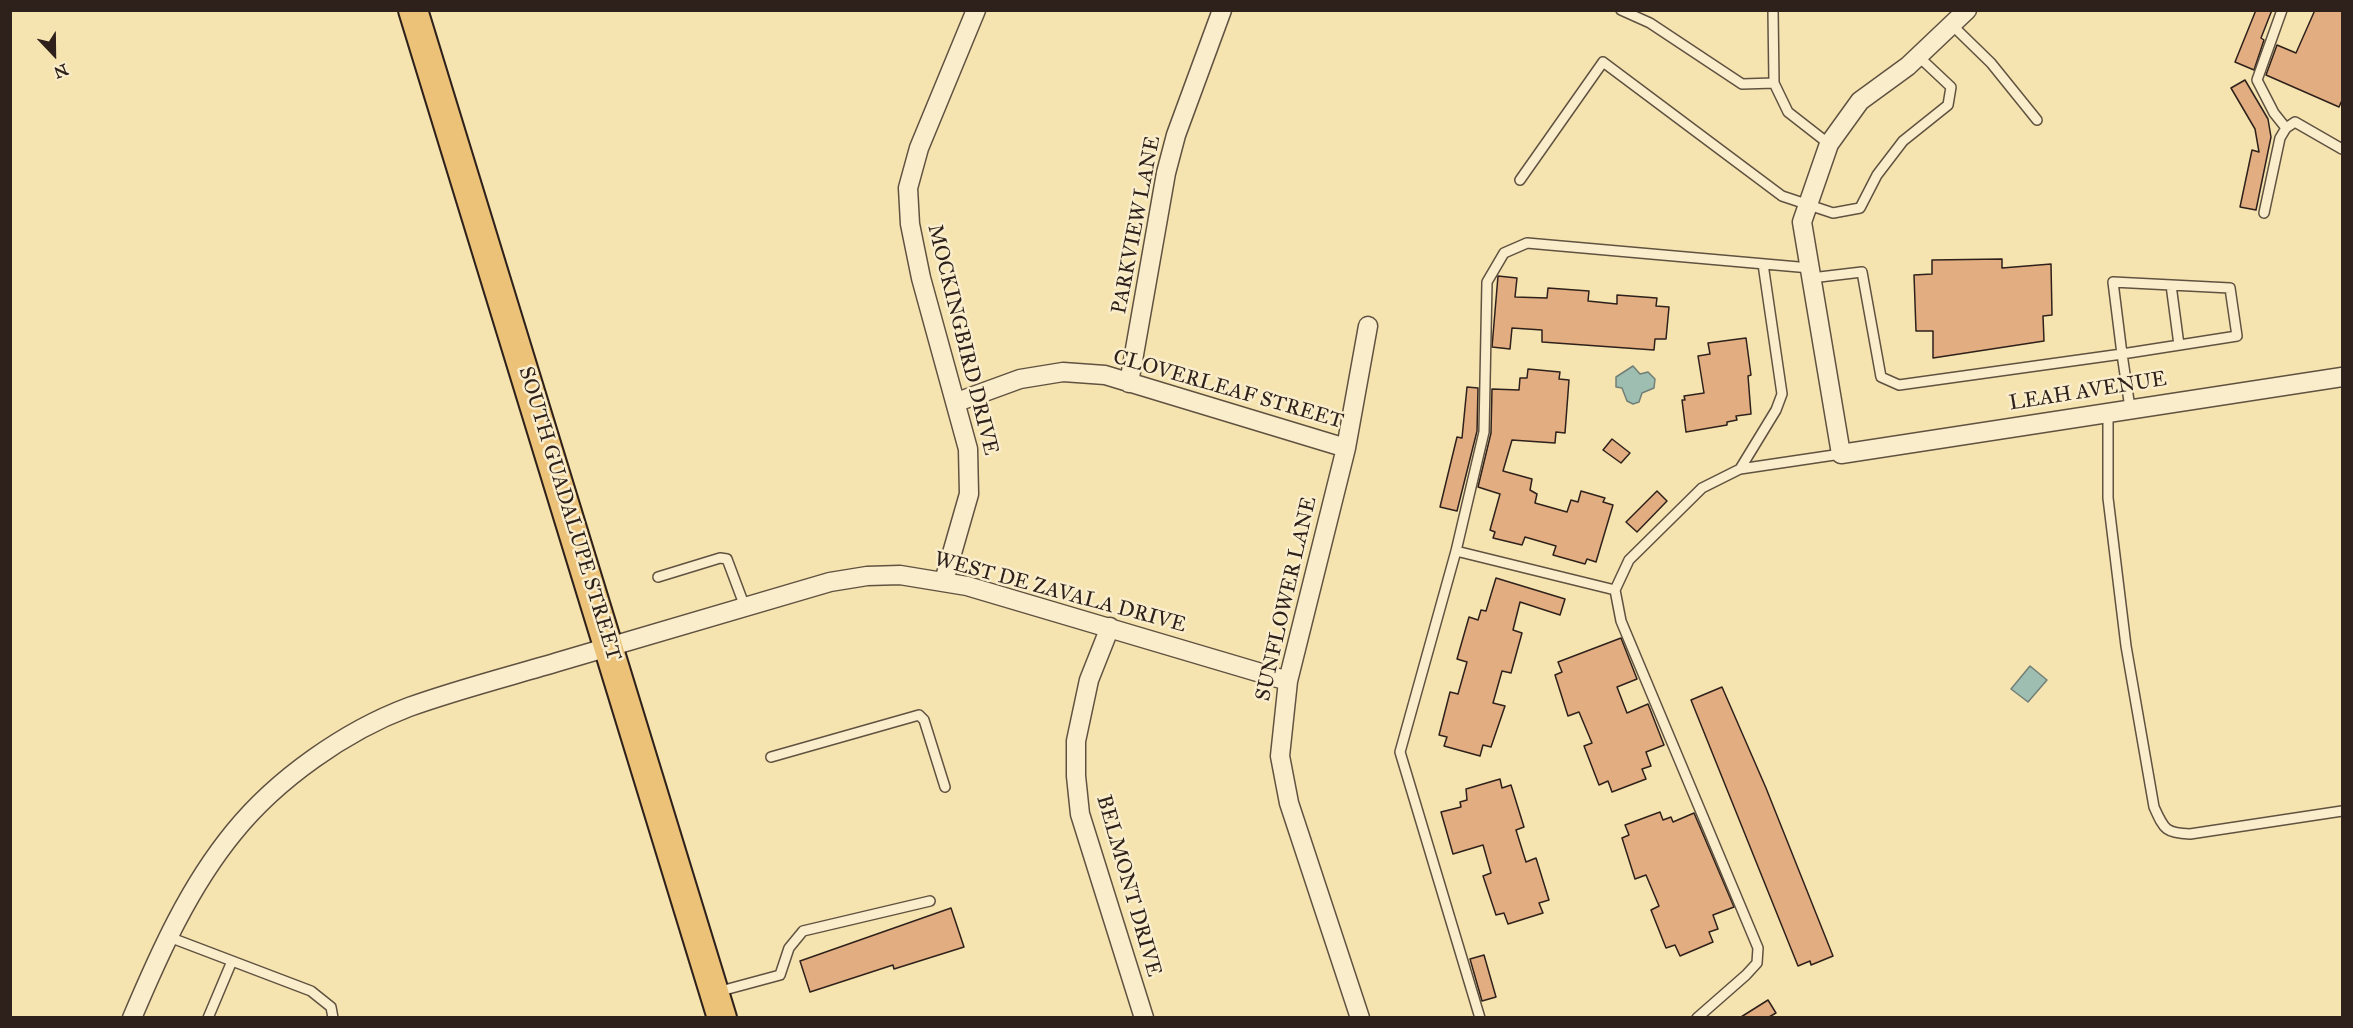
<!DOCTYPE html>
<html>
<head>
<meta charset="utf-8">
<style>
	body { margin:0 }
	#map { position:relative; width:2353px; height:1028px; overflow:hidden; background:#f6e4b0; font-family:"IM FELL Great Primer",serif }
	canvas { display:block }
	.frame { position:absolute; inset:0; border:12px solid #2e211b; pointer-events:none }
	.north { position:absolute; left:24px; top:24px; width:60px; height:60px; -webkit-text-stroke:4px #f9edcc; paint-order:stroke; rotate:158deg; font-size:16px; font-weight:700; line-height:24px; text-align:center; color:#2e211b }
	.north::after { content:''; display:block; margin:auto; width:21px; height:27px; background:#2e211b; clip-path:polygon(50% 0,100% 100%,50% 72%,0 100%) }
</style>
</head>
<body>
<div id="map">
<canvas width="2353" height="1028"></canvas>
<div class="frame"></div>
<div class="north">N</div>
</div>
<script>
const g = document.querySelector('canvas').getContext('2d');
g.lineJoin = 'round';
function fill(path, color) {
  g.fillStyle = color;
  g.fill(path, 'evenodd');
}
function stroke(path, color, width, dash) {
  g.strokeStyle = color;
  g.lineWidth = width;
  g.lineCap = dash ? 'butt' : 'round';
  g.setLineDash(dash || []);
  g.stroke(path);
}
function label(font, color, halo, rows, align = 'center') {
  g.font = font + ' "IM FELL Great Primer",serif';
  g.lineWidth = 5;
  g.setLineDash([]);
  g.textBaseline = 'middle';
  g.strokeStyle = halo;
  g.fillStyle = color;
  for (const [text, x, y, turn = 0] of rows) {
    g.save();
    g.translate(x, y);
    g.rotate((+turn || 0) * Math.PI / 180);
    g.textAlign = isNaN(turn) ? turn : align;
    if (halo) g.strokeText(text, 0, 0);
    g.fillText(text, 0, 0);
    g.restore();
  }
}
const water = new Path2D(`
	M1633,366l7,8 8,-2 7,7 -1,9 -12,5 -3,9 -6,2 -6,-3 -5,-13 -6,-1v-10z
	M2030,666l17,14 -19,22 -17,-13z`);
fill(water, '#9ebeb2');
stroke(water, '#717f76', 1.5);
const building = new Path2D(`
	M2256,10h16l-11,28 3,2 -10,30 -19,-8z
	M2315,10h28v88l-4,9 -73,-32 11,-30 19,8z
	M2245,80l23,39 3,18 -15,73 -16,-3 12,-57 7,2 -4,-23 -24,-41z
	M2002,259v9l49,-4 1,51 -9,1 1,25 -111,17v-27h-17l-2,-56 18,-1v-14z
	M1498,276l19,2 -2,19 32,1 1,-10 41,3 -1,10 29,3v-9l40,3 -1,8 13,1 -3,32h-11l-1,11 -112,-8v-12l-30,-2 -2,21 -18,-2z
	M1746,338l5,37 -3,1 3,38 -15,2 1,4 -10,2v3l-41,7 -4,-32h3l-1,-4 20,-3 -6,-37 12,-2 -2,-11z
	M1528,369l32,3 -1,7 10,1 -4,53 -9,-1 -1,11 -43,-3 -9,31 29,8 -2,11 7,4 -2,9 32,9 4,-12 7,2 3,-11 24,7 -2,4 10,3 -17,57 -9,-3 -2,5 -32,-9 3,-9 -31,-9 -3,8 -29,-7 2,-6 -5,-2 10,-36 -22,-7 13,-54 1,-44 27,1 1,-12h7z
	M1467,387l11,1 -1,43 -20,80 -17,-4 17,-70 5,1z
	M1612,439l18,14 -9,10 -18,-13z
	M1657,491l10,10 -30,31 -11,-10z
	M1496,578l69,21 -5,16 -40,-13 -7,28 9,3 -11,40 -9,-2 -9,32 12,3 -14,41 -8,-2 -3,11 -36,-10 3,-9 -8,-2 11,-43 8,2 9,-32 -10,-3 12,-42 9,3 3,-10 5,1z
	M1621,638l16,41 -20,8 10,26 21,-9 16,41 -18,7 5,14 -9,3 4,10 -34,13 -4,-11 -9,4 -15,-39 8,-3 -13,-31 -11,4 -13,-41 7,-3 -4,-10z
	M1722,687l44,101 67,168 -22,9 -1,-4 -12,5 -107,-266z
	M1500,779l2,9 9,-3 13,42 -8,3 10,32 10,-4 13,42 -10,3 4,10 -35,11 -4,-11 -8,2 -13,-39 8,-3 -8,-28 -30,9 -12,-42 20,-5 -1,-5 7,-2 -1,-11z
	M1660,812l3,8 8,-3 2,5 21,-9 40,94 -21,8 5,14 -9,3 4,10 -33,14 -5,-11 -9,3 -15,-38 8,-4 -13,-31 -11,4 -13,-41 7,-3 -4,-10z
	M951,908l13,39 -70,22 -1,-4 -83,27 -10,-31z
	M1484,955l12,42 -14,4 -12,-42z
	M1768,1000l8,13 -7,4h-28z`);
fill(building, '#e1ad81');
stroke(building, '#2e211b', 1.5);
const service = new Path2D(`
	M1621,10l29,13 92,61 32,-1
	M1773,10l1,73 14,29 41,32
	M2282,10l-25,70 17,33 12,15
	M1952,25l39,38 46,57
	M1520,180l83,-118 179,134 51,17 27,-5 17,-33 26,-34 45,-36 3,-18 -33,-31
	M2264,213l16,-75 6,-10 9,-6 47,27
	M1811,278l51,-6 19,105 18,8 223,-31 8,54
	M2113,282l117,6 7,48 -115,18z
	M2171,285l8,60
	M2108,411v87l18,148 28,161c10,22 11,26 36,27l152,-23
	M1740,469l36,-59 6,-16 -19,-130
	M1456,551l159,39
	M658,577l62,-19 7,1 18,48
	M771,757l148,-42 5,5 21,67
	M169,937l142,54 20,16 2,11
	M717,992l63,-17 9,-27 14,-17 127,-30
	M208,1018l24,-57
	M1480,1018l-80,-266 56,-201 28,-119 3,-150 17,-29 23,-10 283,25
	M1697,1018l49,-43 11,-12 1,-15 -137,-327 -6,-31 14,-30 73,-72 38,-19 101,-15`);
const minor = new Path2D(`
	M1967,10l-59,56 -48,35 -31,43 -27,78 39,232 501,-77
	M1129,383l37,-210 10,-38 46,-125
	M957,402l63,-23 43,-7 42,3 241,73
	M944,581l25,-87 -1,-45 -47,-171 -11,-54 -2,-36 11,-40 57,-138
	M1110,627l-21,53 -13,61v35l4,38 64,204
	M132,1018c28,-66 57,-131 102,-186 43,-53 111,-101 175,-125 50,-18 102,-31 152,-46 89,-27 179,-53 269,-79l37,-6 33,-1 67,11 321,95
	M1360,1018l-71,-215 -9,-47 8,-75 58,-233 22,-122`);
const primary = new Path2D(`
	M413,10l309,1008`);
stroke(service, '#605240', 12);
stroke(minor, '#605240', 21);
stroke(primary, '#2e211b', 32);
stroke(service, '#f9edcc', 9);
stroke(minor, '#f9edcc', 18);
stroke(primary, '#ebc278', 28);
label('21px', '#2e211b', '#f9edcc', [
	["PARKVIEW LANE",1137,225,-79],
	["MOCKINGBIRD DRIVE",962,340,76],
	["CLOVERLEAF STREET",1228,390,16],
	["LEAH AVENUE",2088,392,-9],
	["SOUTH GUADALUPE STREET",569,514,73],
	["WEST DE ZAVALA DRIVE",1060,593,15],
	["SUNFLOWER LANE",1287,599,-77],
	["BELMONT DRIVE",1128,886,74]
]);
</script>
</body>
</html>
